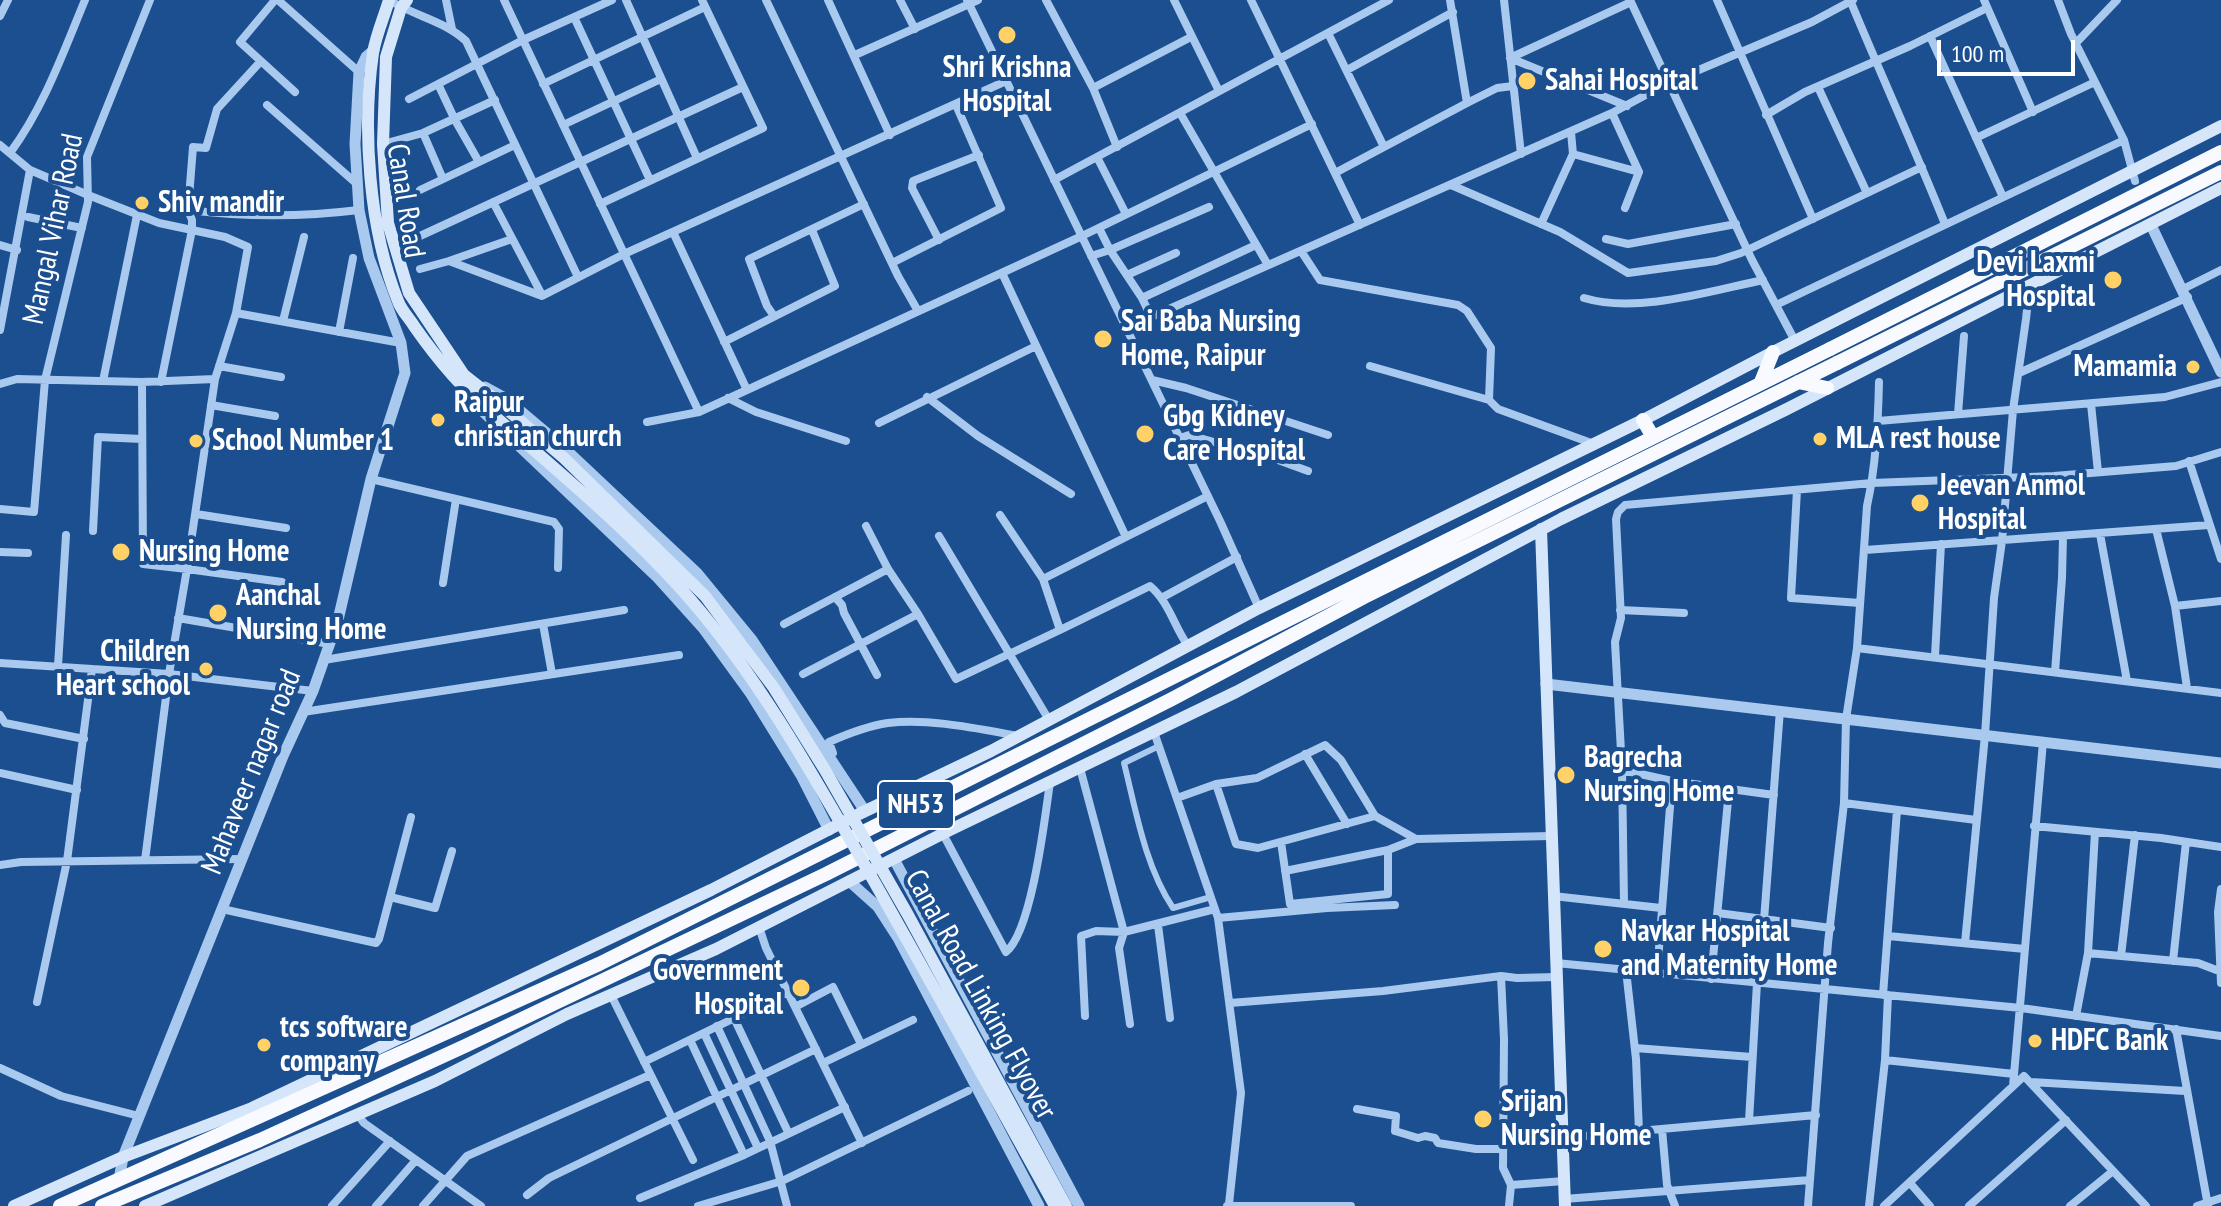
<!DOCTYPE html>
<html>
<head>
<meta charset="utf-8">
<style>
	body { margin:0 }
	#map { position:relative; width:2221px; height:1206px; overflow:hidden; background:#1b4f8f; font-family:"PT Sans Narrow",sans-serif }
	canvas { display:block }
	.scale { position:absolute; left:1937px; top:40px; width:138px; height:36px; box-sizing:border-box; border:4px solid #fff; border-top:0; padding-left:10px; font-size:24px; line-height:28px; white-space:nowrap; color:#fff; -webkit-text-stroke:6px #1b4f8f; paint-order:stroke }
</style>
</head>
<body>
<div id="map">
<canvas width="2221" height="1206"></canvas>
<div class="scale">100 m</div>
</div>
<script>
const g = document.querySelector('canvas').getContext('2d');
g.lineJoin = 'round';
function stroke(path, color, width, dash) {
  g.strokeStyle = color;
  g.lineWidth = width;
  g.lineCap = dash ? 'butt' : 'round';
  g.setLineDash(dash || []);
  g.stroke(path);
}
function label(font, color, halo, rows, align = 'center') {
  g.font = font + ' "PT Sans Narrow",sans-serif';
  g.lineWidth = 8;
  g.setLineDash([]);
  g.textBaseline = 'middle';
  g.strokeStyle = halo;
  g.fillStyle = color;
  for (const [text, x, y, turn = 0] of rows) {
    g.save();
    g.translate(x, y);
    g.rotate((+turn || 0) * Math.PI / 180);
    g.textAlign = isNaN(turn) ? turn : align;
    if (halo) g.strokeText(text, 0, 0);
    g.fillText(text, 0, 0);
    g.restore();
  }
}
stroke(new Path2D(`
	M1159,746l-35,17c12,48 21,103 49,145l38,-11`), '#a9c9ee', 6);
stroke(new Path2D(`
	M275,0l-35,42 55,50
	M278,0l81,72
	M389,0c25,16 54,20 77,41l112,236
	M446,0l6,29
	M504,0l195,412 383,-176 230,-112
	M626,0l71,158
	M766,0l132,276 20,35
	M828,0l62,135
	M900,0l15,29
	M967,0l253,521 39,87
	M1046,0l47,88 24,59
	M1174,0l45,91
	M1251,0l109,225
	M1450,0l17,103
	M1504,0l17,154
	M1630,0l122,260 43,81
	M1717,0l96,219
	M1850,0c31,75 65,149 95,224
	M1984,0l49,112
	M2058,0l13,34 53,106 11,41
	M0,16l8,-16
	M574,17l76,163
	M1328,33l56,114
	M1930,36l73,161
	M2076,43l41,-43
	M855,55l123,-55
	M1347,70l106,-58
	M438,84l17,36 24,42
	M543,84l162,-77
	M1818,87l49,106
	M1093,88l98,-51
	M409,99l114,-59 89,-40
	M267,105l90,79
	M1627,106l-117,-48 121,-56
	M1180,113l88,152
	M1766,115l39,-23 105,-46 77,-38
	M563,125l98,-46
	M423,133l20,46
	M1976,138l119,-56
	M383,144l40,-11 72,-33
	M0,145l30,25 58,25 71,28 66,14 23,10 -12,66
	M10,153c34,-46 53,-100 75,-153
	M1573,154l66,18 -27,-59
	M1097,157l29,57
	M1335,173l132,-70 30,-15 16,-2
	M1054,180l335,-180
	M1451,185l109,47 68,41 88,-12 25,-8 181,-86
	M420,190l95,-45
	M493,202l49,93
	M600,204l163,-76 -61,-128
	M1625,208l14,-36
	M188,210l5,-63 13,1 11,-39 44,-48
	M28,217l54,11
	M1541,224l32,-70 -2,-22
	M1099,228l11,22 99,-43
	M673,232l74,158
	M1606,239l22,5 108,-20
	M939,240l-27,-52 1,-7 66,-26
	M0,245l17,5
	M1256,245l-114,53 9,19 461,-204 56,-30 144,-61 41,-22
	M394,248l349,-161
	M1301,251l19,29 138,25 9,6 24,37 -2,52
	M1091,256l19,-6 32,48
	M449,261l63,-22
	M892,263l109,-55 -45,-103
	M420,269l29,-8 93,35 82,-42 382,-173
	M1127,275l49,-22
	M2183,289l38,-19
	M1584,298c53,16 126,-7 179,-18
	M1776,305l348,-165
	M774,316l-7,-10 -18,-47 115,-55
	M283,321l21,-84
	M0,330l30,-160
	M339,332l14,-74
	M724,342l111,-56 -23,-56
	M219,366l62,11
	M1370,366l119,34 9,9 96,35
	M2019,373l169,-76
	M1152,380l34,8 142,47
	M103,381l34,-166
	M142,382l1,182 44,5 -18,105 144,17
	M161,382l31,-152v-10l-4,-10c57,7 114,7 171,0
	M0,384l17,-5 125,3 73,-3
	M927,397l51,39 93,58
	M728,398l28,14 90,29
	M2091,404l7,68
	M211,405l64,11
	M1958,414l6,-78
	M1878,421l287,-24 56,-15
	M647,422l52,-10
	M879,423l157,-77
	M1180,438l9,-3 89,25 30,11
	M2189,461l32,98
	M371,479l183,43 5,7 -1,39
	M1797,490l-6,108 69,5
	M0,509l34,3 11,-132 43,-178 -1,-45 63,-157
	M196,514l90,14
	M1000,515l43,64 83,-42 -124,-264
	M866,526l22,43 30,45
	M2156,529l19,77 12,82
	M93,531l5,-94 44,2
	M2100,534l27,147
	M939,536l110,184
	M1126,537l82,-41
	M1865,550l344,-25
	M0,552l28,1
	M282,582l-95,-13 28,-190 21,-66 165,30
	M443,583l13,-84
	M835,597l7,8 2,8 33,62
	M1163,597l74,-40
	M2175,606l46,-5
	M1620,610l64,3
	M178,618l152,26
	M543,624l9,50
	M784,624l104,-55
	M1060,630l90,-44c19,16 24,40 38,60
	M1857,648l364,45
	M1935,656l6,-112
	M324,660l300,-50
	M0,663l169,11 -24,186
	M58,666l8,-131
	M2055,672l7,-94 1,-41
	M803,674l115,-60 38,65 104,-49 -17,-51
	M303,712l376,-57
	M0,715l5,8 79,16
	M1154,732l64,186 23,175 -12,111
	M833,753l-4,-11c18,-8 39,-16 59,-19 41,-5 91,6 131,13
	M1305,754l42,70
	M1080,768l44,164 -5,16 11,76
	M1622,770l50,11 102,14
	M0,773l77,17
	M1216,784l20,60 22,4 117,-32
	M1177,798l39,-14 41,-6 68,-33 16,15 34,56 41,23 135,-3
	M1844,803l132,17
	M2034,826l127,12 60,9
	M943,834l63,118c26,-21 39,-135 44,-170
	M1281,842l9,62 98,-10v-44l28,-11
	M0,865l21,-3 221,-3
	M1285,871l103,-21
	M2221,889l-3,23 3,71
	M1553,896l108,12
	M390,897l45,11 17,-57
	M1624,902l-2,-132 -7,-128 6,-24 -5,-99 2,-7 7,-7 247,-22 182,-7 122,-10 45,-14
	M222,909l154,34 3,-4 32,-122
	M1718,913l113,15
	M1218,918l109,-10 68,-3
	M1764,920l16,-210
	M1158,925l12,93
	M759,927l7,21 96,195
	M1888,936l137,13
	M1965,943l20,-208 9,-137 8,-57 11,-131 13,-91 2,-18 -3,-12
	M2088,953l110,10 21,8
	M2121,956l14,-121
	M2173,961l13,-119
	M1556,963l465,45 200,28
	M1626,970l10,89 3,73
	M1657,974l15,-193
	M1501,976l3,63 -1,129 8,17
	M1711,979l18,-189
	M611,995l82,165
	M1883,995l14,-185
	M37,1002l30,-141 25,-192
	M1230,1003l153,-12 118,-15 16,2 39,-1
	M795,1007l38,-20 28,57
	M1085,1016l-4,-80 15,-5 28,1 91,-23
	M2076,1016l12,-63 7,-121
	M734,1018l54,114
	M717,1026l53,115 17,65
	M2176,1029l32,177
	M704,1033l54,115
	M690,1040l54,115
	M1635,1048l117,9
	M1885,1060l129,14
	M644,1062l144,-70
	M823,1063l90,-43
	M0,1068l61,28 78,20
	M2031,1082l154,9
	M2013,1086l30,-344
	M1357,1109l39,7 -1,15 23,7 7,-2 10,2 3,5 38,6h26
	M357,1114l7,9 117,83
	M1749,1121l8,-138
	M1662,1129l5,56 8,21
	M1562,1138l254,-23
	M1910,1183l20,23
	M527,1195l22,-17 267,-129
	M640,1198l104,-43 101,-48
	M1564,1199l246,-19
	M332,1206l58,-65
	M376,1206l40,-46
	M423,1206l44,-50 183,-81
	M698,1206l84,-25 186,-90
	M1227,1206h124
	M1509,1206l2,-21 53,-4
	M1808,1206l20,-263 16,-140 2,-84 11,-71 10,-142c9,-41 11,-83 12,-124
	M1869,1206l16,-146 3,-65
	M1884,1206l140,-130 122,130
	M1969,1206l97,-86
	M2070,1206l43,-35
	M2197,1206l24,-8`), '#a9c9ee', 8);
stroke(new Path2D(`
	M2151,225l70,147
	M485,387l20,11 58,49 134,126 55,67 113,171
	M474,403l184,175 45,50 48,66 50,81 28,55
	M1546,684l675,79
	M894,859l185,347
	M849,881l29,26 20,31 141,268
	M119,1180l4,-23 160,-401 30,-65 25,-71 33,-141 34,-106 -4,-30 -32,-85 -10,-48 -4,-66 4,-72 7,-15 8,-7`), '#a9c9ee', 11);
stroke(new Path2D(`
	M389,0c-5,17 -13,35 -16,53 -11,75 -4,177 25,248 3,9 11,17 16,25 23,33 46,61 77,87
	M407,0l-6,8 -15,49 -3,87 5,79 21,70 55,82 33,26
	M1541,529l24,677
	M14,1206l109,-49 129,-49 459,-218 148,-76 132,-63 268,-143 384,-188 130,-68 448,-226
	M145,1206l290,-125 132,-67 149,-65 234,-119 286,-138 325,-173 224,-109 436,-222`), '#d6e6fa', 12);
stroke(new Path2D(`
	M1761,382l12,-30
	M1798,382l29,6
	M1643,420l10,17
	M60,1206l539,-242 1231,-615
	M102,1206l158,-66 205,-94 361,-172 346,-175 192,-102 473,-234`), '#f8faff', 14);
stroke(new Path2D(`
	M497,401l67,57 141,138 69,92 51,82 83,145 158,291
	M491,413c68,59 139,118 199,186 68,78 122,174 173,263 65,114 128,229 192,344`), '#d6e6fa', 12);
stroke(new Path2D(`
	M1830,349l391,-197
	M1837,363l384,-191`), '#f8faff', 14);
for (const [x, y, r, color] of [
	[1007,35,10,"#ffd166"],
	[1527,81,10,"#ffd166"],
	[142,203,8,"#ffd166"],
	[2113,280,10,"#ffd166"],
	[1103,339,10,"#ffd166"],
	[2193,367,8,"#ffd166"],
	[438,420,8,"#ffd166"],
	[1145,434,10,"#ffd166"],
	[1820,439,8,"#ffd166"],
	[196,441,8,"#ffd166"],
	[1920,503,10,"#ffd166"],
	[121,552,10,"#ffd166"],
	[218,613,10,"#ffd166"],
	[206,669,8,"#ffd166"],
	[1566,775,10,"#ffd166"],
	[1603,949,10,"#ffd166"],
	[801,988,10,"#ffd166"],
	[2035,1041,8,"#ffd166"],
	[264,1045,8,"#ffd166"],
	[1483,1119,10,"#ffd166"]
]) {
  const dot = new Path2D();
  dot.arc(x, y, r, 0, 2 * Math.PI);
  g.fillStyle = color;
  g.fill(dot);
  stroke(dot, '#1b4f8f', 3);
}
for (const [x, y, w] of [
	[916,805,76]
]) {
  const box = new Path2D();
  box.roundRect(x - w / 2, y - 24, w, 48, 6);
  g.fillStyle = '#1b4f8f';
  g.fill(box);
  stroke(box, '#fff', 2);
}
label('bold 28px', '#fff', null, [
	["NH53",916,805]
]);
label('bold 30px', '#fff', '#1b4f8f', [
	["Shri Krishna",1007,68,"center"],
	["Hospital",1007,102,"center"],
	["Sahai Hospital",1545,81],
	["Shiv mandir",158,203],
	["Devi Laxmi",2095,263,"right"],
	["Hospital",2095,297,"right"],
	["Sai Baba Nursing",1121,322],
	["Home, Raipur",1121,356],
	["Mamamia",2177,367,"right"],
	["Raipur",454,403],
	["christian church",454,437],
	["Gbg Kidney",1163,417],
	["Care Hospital",1163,451],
	["MLA rest house",1836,439],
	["School Number 1",212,441],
	["Jeevan Anmol",1938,486],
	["Hospital",1938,520],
	["Nursing Home",139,552],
	["Aanchal",236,596],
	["Nursing Home",236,630],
	["Children",190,652,"right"],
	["Heart school",190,686,"right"],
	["Bagrecha",1584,758],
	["Nursing Home",1584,792],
	["Navkar Hospital",1621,932],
	["and Maternity Home",1621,966],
	["Government",783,971,"right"],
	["Hospital",783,1005,"right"],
	["tcs software",280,1028],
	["company",280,1062],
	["HDFC Bank",2051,1041],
	["Srijan",1501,1102],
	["Nursing Home",1501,1136]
], 'left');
label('30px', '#fff', '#1b4f8f', [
	["Canal Road",405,201,81],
	["Mangal Vihar Road",54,229,-78],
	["Mahaveer nagar road",252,772,-68],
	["Canal Road Linking Flyover",980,995,61]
]);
</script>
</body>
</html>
